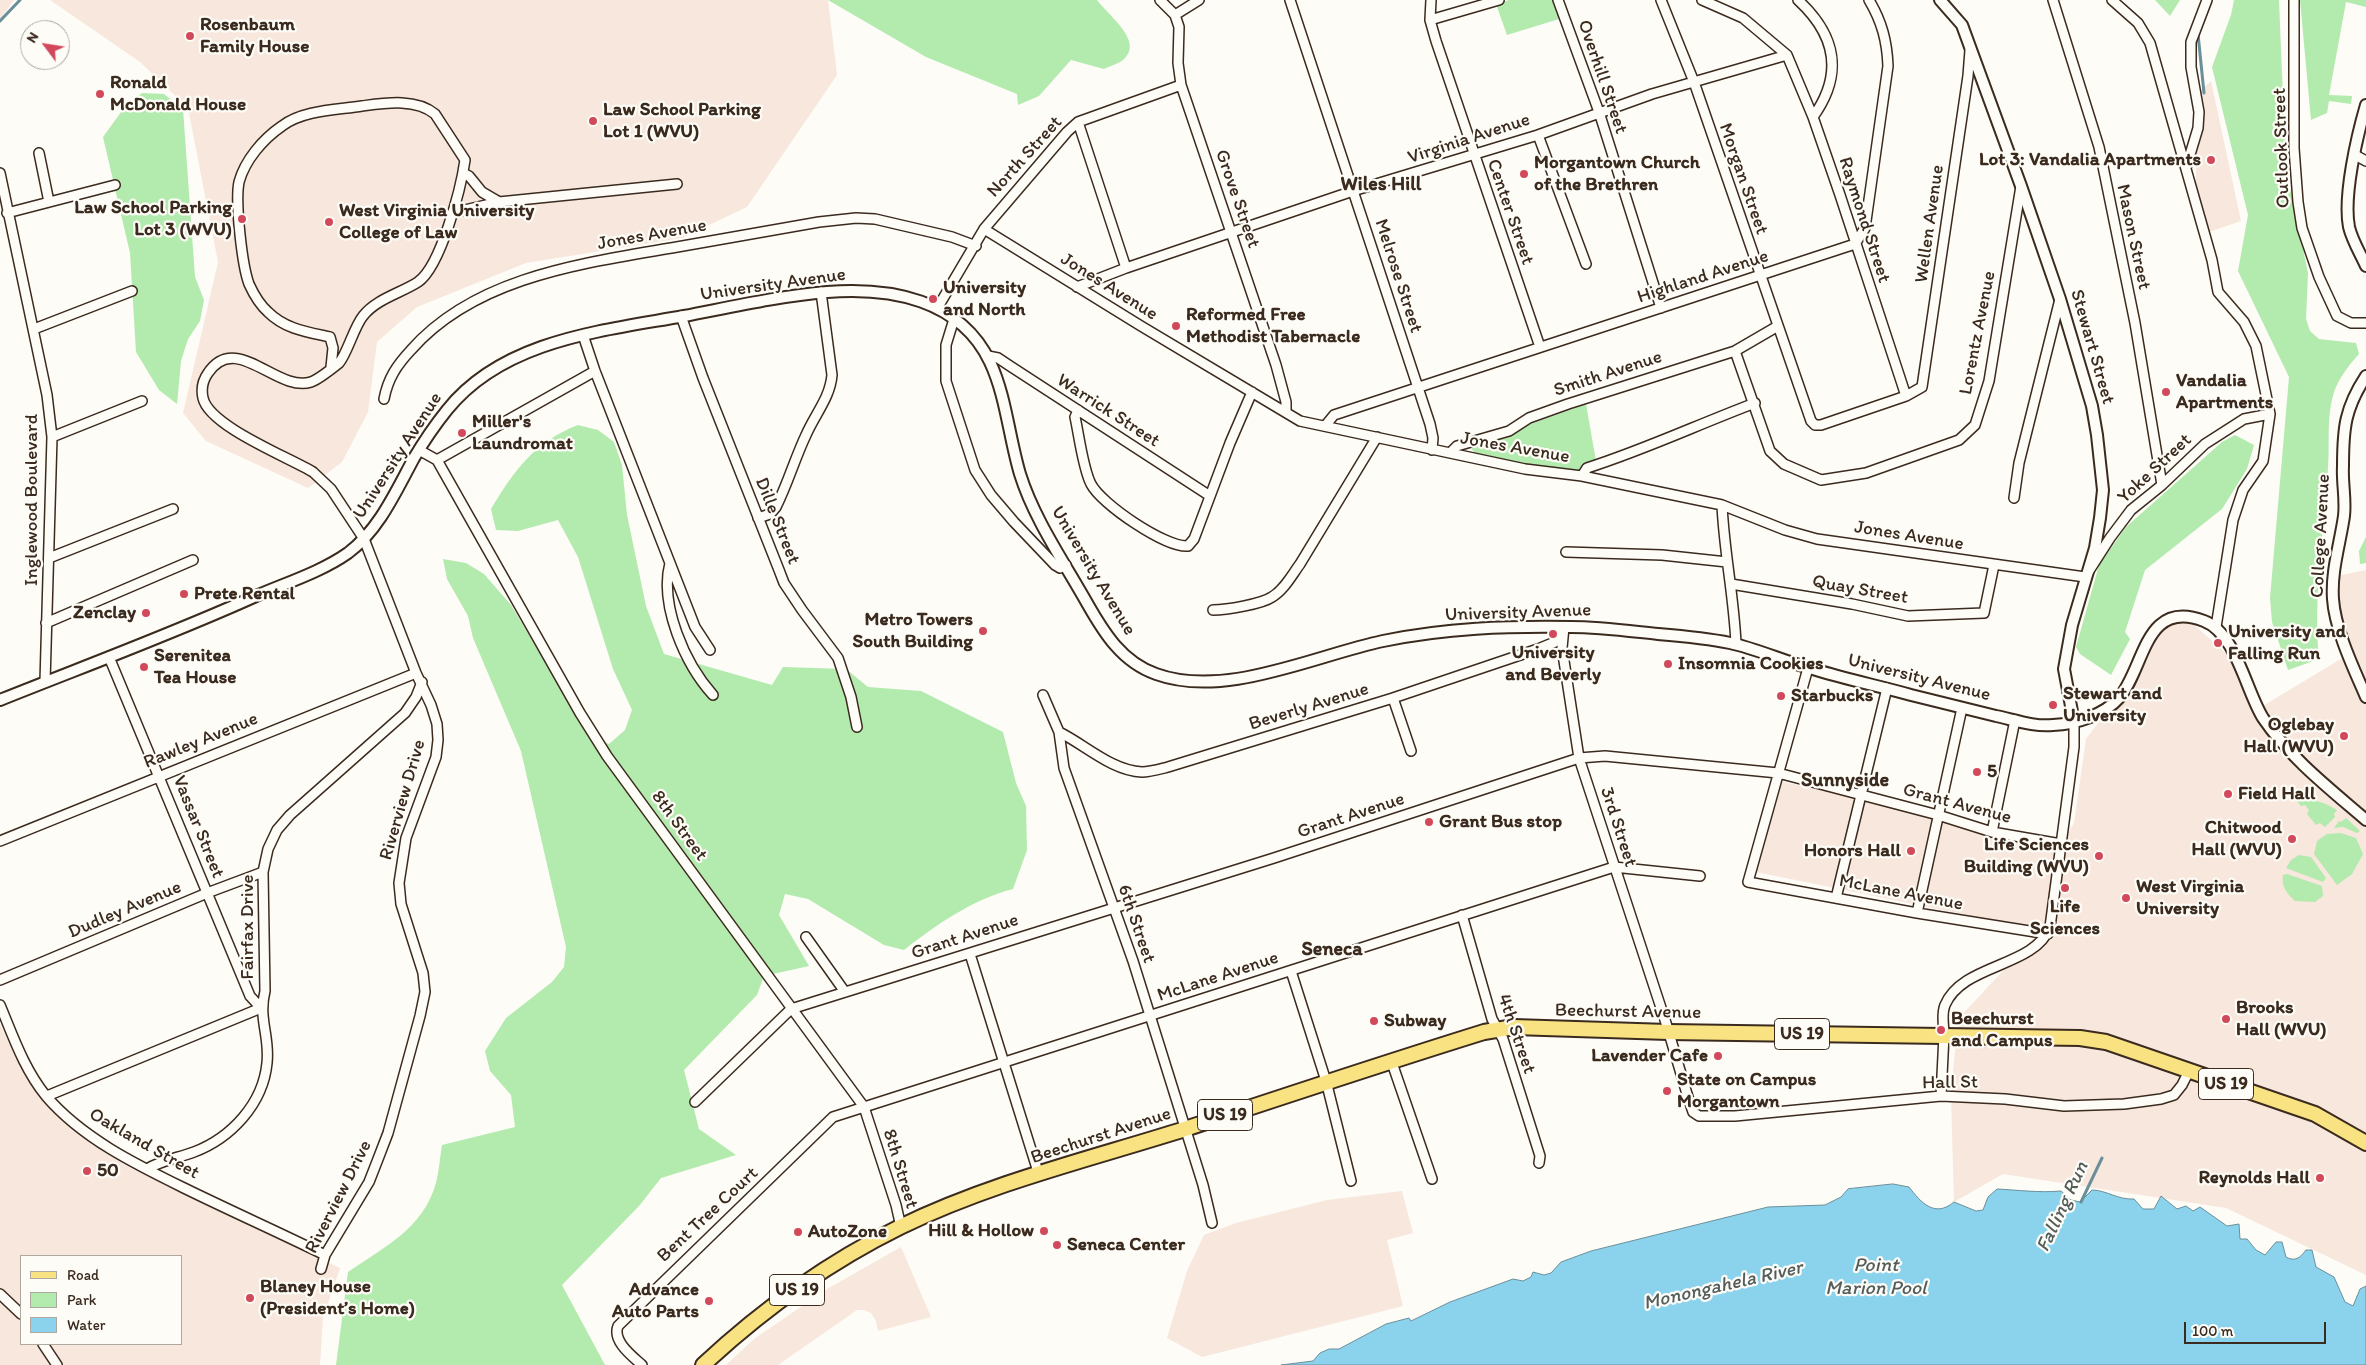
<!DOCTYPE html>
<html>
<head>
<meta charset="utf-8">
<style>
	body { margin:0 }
	#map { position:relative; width:2366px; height:1365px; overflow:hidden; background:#fdfcf7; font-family:Itim,sans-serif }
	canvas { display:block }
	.legend { position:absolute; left:20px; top:1255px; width:162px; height:90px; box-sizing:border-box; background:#fdfcf7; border:1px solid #afa8a0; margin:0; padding:6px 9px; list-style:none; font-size:15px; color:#3b2a1e }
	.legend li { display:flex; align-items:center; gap:10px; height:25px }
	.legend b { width:25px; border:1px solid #afa8a0 }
	.north { position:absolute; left:20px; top:20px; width:50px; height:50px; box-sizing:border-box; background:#fdfcf7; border:1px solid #afa8a0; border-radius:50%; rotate:301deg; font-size:14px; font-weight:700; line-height:20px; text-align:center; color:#3b2a1e }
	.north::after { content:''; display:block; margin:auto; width:18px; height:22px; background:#d1495b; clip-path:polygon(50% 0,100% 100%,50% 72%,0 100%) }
	.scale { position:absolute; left:2184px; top:1322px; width:142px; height:22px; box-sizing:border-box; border:2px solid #3b2a1e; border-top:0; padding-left:6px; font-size:15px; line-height:18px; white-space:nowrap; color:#3b2a1e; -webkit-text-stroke:4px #fdfcf7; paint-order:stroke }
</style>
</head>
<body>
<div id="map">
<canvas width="2366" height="1365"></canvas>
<ul class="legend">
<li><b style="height:6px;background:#f8e281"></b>Road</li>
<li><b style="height:14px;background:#b3eaad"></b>Park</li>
<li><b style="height:14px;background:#8bd3ed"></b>Water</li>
</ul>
<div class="north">N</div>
<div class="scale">100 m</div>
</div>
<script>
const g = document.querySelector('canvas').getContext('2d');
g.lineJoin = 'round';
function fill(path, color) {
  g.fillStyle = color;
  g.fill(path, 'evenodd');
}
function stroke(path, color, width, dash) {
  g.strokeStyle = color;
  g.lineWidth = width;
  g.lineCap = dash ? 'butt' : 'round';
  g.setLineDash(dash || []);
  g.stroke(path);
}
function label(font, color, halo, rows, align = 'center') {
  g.font = font + ' Itim,sans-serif';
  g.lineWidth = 4.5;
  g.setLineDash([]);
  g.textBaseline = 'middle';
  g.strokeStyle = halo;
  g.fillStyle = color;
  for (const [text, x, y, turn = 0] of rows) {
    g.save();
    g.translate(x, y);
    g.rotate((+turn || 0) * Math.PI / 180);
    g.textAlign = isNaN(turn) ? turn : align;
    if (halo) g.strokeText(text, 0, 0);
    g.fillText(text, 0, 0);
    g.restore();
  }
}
fill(new Path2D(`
	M0,0h14l-14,19z
	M50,0h778l9,75 -90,132 -65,31 -156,25 -109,44 -40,35 -9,70 -26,50 -34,26 -102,-47 -23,-28 35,-151 -30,-154 -48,-46z
	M2211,81l30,140 -32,11 -13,-44v-32l5,-66z
	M2366,570v705l-140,-67 -223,-34 -49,28 -3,-108 7,-75 83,-89 -285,-58 7,-34 17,-57 281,63 13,-21 12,-84 41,-54 17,-42 40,-27 54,48 20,45 91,-55 -16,-77z
	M0,1024l25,52 11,17 55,51 36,22 213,102 -17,50 -3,47h-320zM21,1256h160v88h-160z
	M1402,1191l11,42 -26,7 16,66 -201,51 -35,-19 20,-67 17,-36 32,-12 91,-23z
	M901,1247l30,70 -53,14 -2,-10 -5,-8 -7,-3h-7l-79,55h-52l28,-26 73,-50z`), '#f8e7dd');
fill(new Path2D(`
	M828,0h269c10,14 46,40 28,58 -4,5 -15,8 -21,11l-33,-9 -32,36 -21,9 -1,-11 -91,-37z
	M1509,0h44l6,19 -52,16 -11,-31z
	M2155,0h25l-10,16z
	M2234,0h45l7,169 22,104 -2,46 4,12 9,8 37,4 3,11c-10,11 -20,24 -25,38 -8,25 -4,51 -6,76 -4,64 -15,128 -9,191l-31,11 -16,-48 -2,-24 19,-221 -51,-106 10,-56 -36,-148 19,-52z
	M2300,0h66v7l-20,-5 -17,93 23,1 -1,8 -22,-3 -2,12 -16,7z
	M142,93l22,1 19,15 12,168 9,23 -4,21 -12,18 -7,22 -4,43 -18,-14 -23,-38 -6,-99 -27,-116 21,-29z
	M1586,404l10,57 -15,11 -45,-5 -61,-13 -5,-8z
	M578,425l20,5 16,12 8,23 5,50 19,91 18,48 108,31 11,-18 63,2 22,18 53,4 82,41 13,51 10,23 1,44 -14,39c-40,10 -77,36 -109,61l-20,-5 -76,-46 -23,-5 -6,21 30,51 -45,10 -7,19 -73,75 15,59 37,26 -75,23 -22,28 -77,79 43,80h-269l12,-93c36,-25 75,-43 88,-89 3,-12 4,-26 6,-38l73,-18 -4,-32 -21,-24 -5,-20 21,-33 46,-36 12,-15 2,-20 -45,-196 -48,-113 -5,-22 -21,-37 -4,-20 23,4 18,11 27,31 78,131 20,8 16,-14 7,-20 -19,-41 -35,-112 -20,-37 -40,11 -22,-1 -5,-21c23,-38 43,-67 87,-84z
	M2235,435l19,10 -7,24 -25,40 -77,61 -20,62 5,7 -19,36 -31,-21 -4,-7 23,-82 27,-38 96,-85z
	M2366,537v26l-6,1 -1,-13z
	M2310,799l16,5 11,6 -3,4 1,3 -10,10 -5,-4 -4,2 -9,-11 2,-4 -4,-5 -4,1 -5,-6z
	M2346,818l14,13 -3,2 -14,-6 -9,1 5,-7 2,1z
	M2341,833l15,5 7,16 -11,20 -15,11 -23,-31 3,-13 10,-7z
	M2299,855l12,2 15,21 -3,4 -37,-14 5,-8z
	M2287,874l35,12 1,10 -8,6 -20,-1c-8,-7 -14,-15 -12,-26z`), '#b3eaad');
const water = new Path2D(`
	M1893,1184l16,3c12,16 26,31 45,15l22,9 7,-1 5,-13 9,-8c21,1 42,4 64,2l10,9 9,2 12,-12c14,0 26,10 42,9l9,10h11l7,-13 16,13 9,-3 7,5 7,-4 27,19 12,-2 1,15h7l9,11 9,5 11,-13h6l4,15c9,5 14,1 20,-7h6l4,17 18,10 11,25 8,4 7,-17 6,-3v79h-1085l32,-4 7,-8 9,-4h10l47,-25 23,-6 2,3 39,-19 63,-23 10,2 8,-4 2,-5 11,3 7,-2 10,-11 30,-11 177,-44 57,-2 16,-8 7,-8z`);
fill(water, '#8bd3ed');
stroke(water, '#6b8f9a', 1);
stroke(new Path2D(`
	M0,21l20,-21
	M2198,34l6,59
	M2081,1202l21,-44`), '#6b8f9a', 3);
const minor = new Path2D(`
	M1160,0l15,15 4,12 -1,36 3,22 95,280 10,37v10
	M1290,0l140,424 3,14 -1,12
	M1431,0l-1,20 6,21 104,306
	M1558,0l41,112 62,196
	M1661,0l33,82 117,339 4,4h6l85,-29 16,-9 46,-311 2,-26
	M1702,0l41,18 44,37 26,62 27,78 66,201
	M1798,0c38,35 46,74 15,117
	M2053,0l46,147 36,176 27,162
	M2112,0l26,23 12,20 62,217 6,32 26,30 12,24 14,68 -7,47 -20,29 -10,30 -17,107
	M2294,0v148l4,54 4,26 17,49 18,39 14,7h15
	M1175,15l24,-15
	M1430,20l69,-20
	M1078,122l48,146
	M1538,135l48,129
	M39,153l10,49
	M2355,155l11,6
	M2186,168l12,-40 1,-16 -8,-45v-25l16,-42
	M0,173l47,222 5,42 -7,245
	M463,173l6,3 13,16 17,10
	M7,213l108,-28
	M452,213l47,-11 178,-18
	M984,229l157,97 159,95 225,48 57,7 140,29 63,25 32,9 268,38 25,-39 21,-28 31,-25 43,-41 39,-25 26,-5
	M1077,287l49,-19 227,-77 185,-56 114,-41 135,-39
	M938,307l46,-78 83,-97 11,-10 103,-37
	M681,316l22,62 76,192 5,13 18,27 36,48 13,39 6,30
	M954,319l-8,26v36l29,89 16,25 23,27 41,43 5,3 6,-3
	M34,329l98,-38
	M583,335l12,36 100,256 15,23
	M1735,351l35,100 14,13 37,16 45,-7 93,-33 16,-15 14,-44 32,-195
	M988,356l10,2 12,8 200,130
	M384,399c4,-21 13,-34 27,-49 65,-74 174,-87 266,-103 47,-8 95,-17 142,-25l37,-4 19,1 77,18 24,9
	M1078,410l-3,7c4,18 8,52 16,67 10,20 75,64 97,62l6,-7 36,-96 22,-51
	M1325,426l9,-11 521,-171 10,-16 23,-162c-1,-25 -6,-44 -19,-66
	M52,437l90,-36
	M419,450l18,10 143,253 27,43 257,351 32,98 5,22
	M1450,453l7,-7 52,-15 20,-13 39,-14 167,-53 43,-25
	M437,460l158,-89
	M1582,476l5,-8c57,-18 112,-44 168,-65
	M2014,498l5,-35 41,-164
	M1722,505c2,46 12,92 14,139
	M758,518l12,-4 6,-7c12,-24 19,-49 30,-72 9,-21 24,-37 26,-60l-11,-83
	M1566,552l96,3 65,7
	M49,558l124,-49
	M670,563c-11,42 15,101 43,132
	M1731,584l121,20 56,12 76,-3 10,-48
	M1213,610c13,0 49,-6 59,-13 12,-7 20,-22 28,-33l77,-127
	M46,623l147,-63
	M1564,627l-2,21 17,110 87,265 21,71 6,18 6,4h36l206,-20 64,3 59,7 60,-2 37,-5 13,-4 8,-10 7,-14
	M1808,668l-60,214 169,31 131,21
	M1043,695l16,37 5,36 69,193 70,224 9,38
	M1393,698l18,53
	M1059,732c25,12 53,39 83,40 8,0 18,-3 26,-5l225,-69 145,-49 17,-7 9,-15
	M1992,832l23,-112
	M0,841l416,-168
	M1836,898l51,-210
	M1917,913l45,-205
	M1462,915l30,104 11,20 37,117 -1,7
	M806,937l39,55
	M970,954l69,221
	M1291,971l35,110 25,100
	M0,980l207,-87 56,-21
	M0,1005c13,31 24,64 46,91 36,42 89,68 138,92 47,23 94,44 141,67
	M1391,1060l41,119
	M47,1096l214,-88 -11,-12 -141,-339
	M1941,1096c1,-20 2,-41 3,-61 0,-10 -3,-20 1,-30 18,-42 89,-37 105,-78l24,-180v-25
	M695,1102l96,-93 483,-151 305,-100 26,-2 173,17 160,42 54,17 69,12
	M147,1169c15,-9 31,-11 47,-17 37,-14 69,-48 73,-89 3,-27 -9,-44 -2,-72l-2,-119 5,-23 9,-19 13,-15 115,-102 11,-16 6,-15
	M321,1269l4,-14 44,-73 9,-23 10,-26 32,-117 5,-24 -2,-19 -22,-69 -2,-21 7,-45 30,-81 2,-17 -1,-16 -6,-19 -15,-32 -52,-134 -33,-50 -18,-17c-25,-15 -104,-46 -110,-74 -2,-9 0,-18 5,-25 28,-42 69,20 103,9 6,-2 23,-15 28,-19 8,-9 15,-36 24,-47 13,-17 38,-23 55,-34 23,-16 43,-94 47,-122l-30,-46c-19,-16 -50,-11 -73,-8 -25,4 -59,4 -80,20 -19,13 -37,34 -43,56 -4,20 3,83 10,102 5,11 10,20 19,28 17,17 39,20 62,25l3,11 -2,19
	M0,1294l21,20
	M43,1344l14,21
	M642,1365c-10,-9 -30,-24 -24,-39l215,-209 781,-250 86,9`);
const tertiary = new Path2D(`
	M1940,0l22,25 59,161 39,113 32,107 5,29 6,55 -3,28 -5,30 -23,77 -8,44 10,53
	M2366,105c-9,31 -23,91 -17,122 3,13 11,26 17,39
	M2366,376c-21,32 -23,52 -23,90 -1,17 3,33 1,50 -4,28 -13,55 -11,83 2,31 21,70 33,98
	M0,700c85,-34 172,-66 256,-104 30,-13 65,-24 92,-43 31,-23 48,-62 66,-95 10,-17 21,-33 33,-48 56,-70 154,-79 237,-94 47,-9 95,-20 143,-24 63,-5 133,7 163,70 16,34 19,75 30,112 14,45 44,88 67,129 17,30 35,59 69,71 69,25 157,-18 227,-33 63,-13 123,-15 188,-14 29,0 58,4 87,7 24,2 48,4 72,9 28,6 55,19 83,26 32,10 66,17 98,26 29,7 57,14 85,21 19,4 38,11 57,9 23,-1 51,-10 66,-27 26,-30 25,-100 85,-77 32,12 42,70 59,97 27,40 67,71 103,102`);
const primary = new Path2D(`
	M703,1365c58,-54 126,-103 197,-138 90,-44 190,-68 285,-98 100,-33 199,-66 299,-97l30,-5 154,5 412,6 26,4 209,72 51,29`);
stroke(minor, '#3b2a1e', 12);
stroke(tertiary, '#3b2a1e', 14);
stroke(primary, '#3b2a1e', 18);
stroke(minor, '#fdfcf7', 9);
stroke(tertiary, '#fdfcf7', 10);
stroke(primary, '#f8e281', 14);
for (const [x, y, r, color] of [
	[190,36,5,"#d1495b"],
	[100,94,5,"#d1495b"],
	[593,121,5,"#d1495b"],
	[2211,160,5,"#d1495b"],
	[1524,174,5,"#d1495b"],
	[242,219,5,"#d1495b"],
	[329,222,5,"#d1495b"],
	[933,299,5,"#d1495b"],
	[1176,326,5,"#d1495b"],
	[2166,392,5,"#d1495b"],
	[462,433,5,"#d1495b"],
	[184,594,5,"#d1495b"],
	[146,613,5,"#d1495b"],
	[983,631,5,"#d1495b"],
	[1553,634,5,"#d1495b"],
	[2218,643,5,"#d1495b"],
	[1668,664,5,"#d1495b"],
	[144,667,5,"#d1495b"],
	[1781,696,5,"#d1495b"],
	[2053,705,5,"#d1495b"],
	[2344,736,5,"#d1495b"],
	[1977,772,5,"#d1495b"],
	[2228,794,5,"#d1495b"],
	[1429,822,5,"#d1495b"],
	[2292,839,5,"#d1495b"],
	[1911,851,5,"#d1495b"],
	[2099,856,5,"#d1495b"],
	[2065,888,5,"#d1495b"],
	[2126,898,5,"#d1495b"],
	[2226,1019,5,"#d1495b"],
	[1374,1021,5,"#d1495b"],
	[1941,1030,5,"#d1495b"],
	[1718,1056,5,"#d1495b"],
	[1667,1091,5,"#d1495b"],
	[87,1171,5,"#d1495b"],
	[2320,1178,5,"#d1495b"],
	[1044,1231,5,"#d1495b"],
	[798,1232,5,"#d1495b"],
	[1057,1245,5,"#d1495b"],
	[250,1298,5,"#d1495b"],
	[709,1301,5,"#d1495b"]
]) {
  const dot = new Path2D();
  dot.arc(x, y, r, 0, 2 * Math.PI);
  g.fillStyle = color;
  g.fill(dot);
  stroke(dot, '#fdfcf7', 2);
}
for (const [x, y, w] of [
	[1802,1034,55],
	[2226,1084,55],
	[1225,1115,55],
	[797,1290,55]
]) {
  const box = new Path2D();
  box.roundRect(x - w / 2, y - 15.5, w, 31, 4);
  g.fillStyle = '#fdfcf7';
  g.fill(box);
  stroke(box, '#3b2a1e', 1);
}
label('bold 18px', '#3b2a1e', null, [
	["US 19",1802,1034],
	["US 19",2226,1084],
	["US 19",1225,1115],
	["US 19",797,1290]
]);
label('bold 19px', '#3b2a1e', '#fdfcf7', [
	["Rosenbaum",200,25],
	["Family House",200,47],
	["Ronald",110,83],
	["McDonald House",110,105],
	["Law School Parking",603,110],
	["Lot 1 (WVU)",603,132],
	["Lot 3: Vandalia Apartments",2201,160,"right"],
	["Morgantown Church",1534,163],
	["of the Brethren",1534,185],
	["Law School Parking",232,208,"right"],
	["Lot 3 (WVU)",232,230,"right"],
	["West Virginia University",339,211],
	["College of Law",339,233],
	["University",943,288],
	["and North",943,310],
	["Reformed Free",1186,315],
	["Methodist Tabernacle",1186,337],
	["Vandalia",2176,381],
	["Apartments",2176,403],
	["Miller's",472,422],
	["Laundromat",472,444],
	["Prete Rental",194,594],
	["Zenclay",136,613,"right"],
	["Metro Towers",973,620,"right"],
	["South Building",973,642,"right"],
	["University and",2228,632],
	["Falling Run",2228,654],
	["University",1553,653,"center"],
	["and Beverly",1553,675,"center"],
	["Serenitea",154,656],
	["Tea House",154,678],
	["Insomnia Cookies",1678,664],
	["Stewart and",2063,694],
	["University",2063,716],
	["Starbucks",1791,696],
	["Oglebay",2334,725,"right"],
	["Hall (WVU)",2334,747,"right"],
	["5",1987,772],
	["Field Hall",2238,794],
	["Grant Bus stop",1439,822],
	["Chitwood",2282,828,"right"],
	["Hall (WVU)",2282,850,"right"],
	["Life Sciences",2089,845,"right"],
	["Building (WVU)",2089,867,"right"],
	["Honors Hall",1901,851,"right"],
	["West Virginia",2136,887],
	["University",2136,909],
	["Life",2065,907,"center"],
	["Sciences",2065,929,"center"],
	["Brooks",2236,1008],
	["Hall (WVU)",2236,1030],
	["Beechurst",1951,1019],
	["and Campus",1951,1041],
	["Subway",1384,1021],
	["Lavender Cafe",1708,1056,"right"],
	["State on Campus",1677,1080],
	["Morgantown",1677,1102],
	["50",97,1171],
	["Reynolds Hall",2310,1178,"right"],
	["Hill & Hollow",1034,1231,"right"],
	["AutoZone",808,1232],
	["Seneca Center",1067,1245],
	["Blaney House",260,1287],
	["(President’s Home)",260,1309],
	["Advance",699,1290,"right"],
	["Auto Parts",699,1312,"right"]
], 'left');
label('19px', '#3b2a1e', '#fdfcf7', [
	["Overhill Street",1602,77,71],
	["Virginia Avenue",1469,139,-18],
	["Outlook Street",2282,148,-92],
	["North Street",1025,157,-48],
	["Morgan Street",1743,179,71],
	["Grove Street",1237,199,71],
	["Center Street",1510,212,71],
	["Raymond Street",1864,220,72],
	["Wellen Avenue",1930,224,-82],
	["Jones Avenue",652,235,-10],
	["Mason Street",2133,237,78],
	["Melrose Street",1398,276,72],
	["Highland Avenue",1703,277,-18],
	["University Avenue",773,285,-8],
	["Jones Avenue",1109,287,32],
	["Lorentz Avenue",1978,333,-79],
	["Stewart Street",2092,347,74],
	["Smith Avenue",1608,374,-18],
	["Warrick Street",1108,411,33],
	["Jones Avenue",1515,448,10],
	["University Avenue",398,456,-57],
	["Yoke Street",2155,469,-43],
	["Inglewood Boulevard",32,500,-90],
	["Dille Street",777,521,68],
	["Jones Avenue",1909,536,9],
	["College Avenue",2321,536,-87],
	["University Avenue",1093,571,59],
	["Quay Street",1860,590,10],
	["University Avenue",1518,613,-2],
	["University Avenue",1919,678,14],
	["Beverly Avenue",1309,707,-17],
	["Rawley Avenue",201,741,-22],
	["Riverview Drive",403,800,-74],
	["Grant Avenue",1957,804,15],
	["Grant Avenue",1351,816,-18],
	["8th Street",679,826,54],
	["Vassar Street",198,827,68],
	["3rd Street",1618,827,72],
	["McLane Avenue",1901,893,11],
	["Dudley Avenue",125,910,-23],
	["6th Street",1136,924,71],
	["Fairfax Drive",248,927,-90],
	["Grant Avenue",965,937,-18],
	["McLane Avenue",1218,977,-18],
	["Beechurst Avenue",1628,1012,1],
	["4th Street",1516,1034,71],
	["Hall St",1950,1083,-1],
	["Beechurst Avenue",1101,1136,-18],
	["Oakland Street",144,1144,30],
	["8th Street",900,1169,73],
	["Riverview Drive",339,1197,-63],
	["Bent Tree Court",708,1215,-43]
]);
label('bold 20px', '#3b2a1e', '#fdfcf7', [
	["Wiles Hill",1381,185],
	["Sunnyside",1845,781],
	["Seneca",1332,950]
]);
label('italic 20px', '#535d5c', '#fdfcf7', [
	["Falling Run",2063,1207,-65],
	["Point",1876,1266],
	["Marion Pool",1876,1289],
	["Monongahela River",1723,1286,-13]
]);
</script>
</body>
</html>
